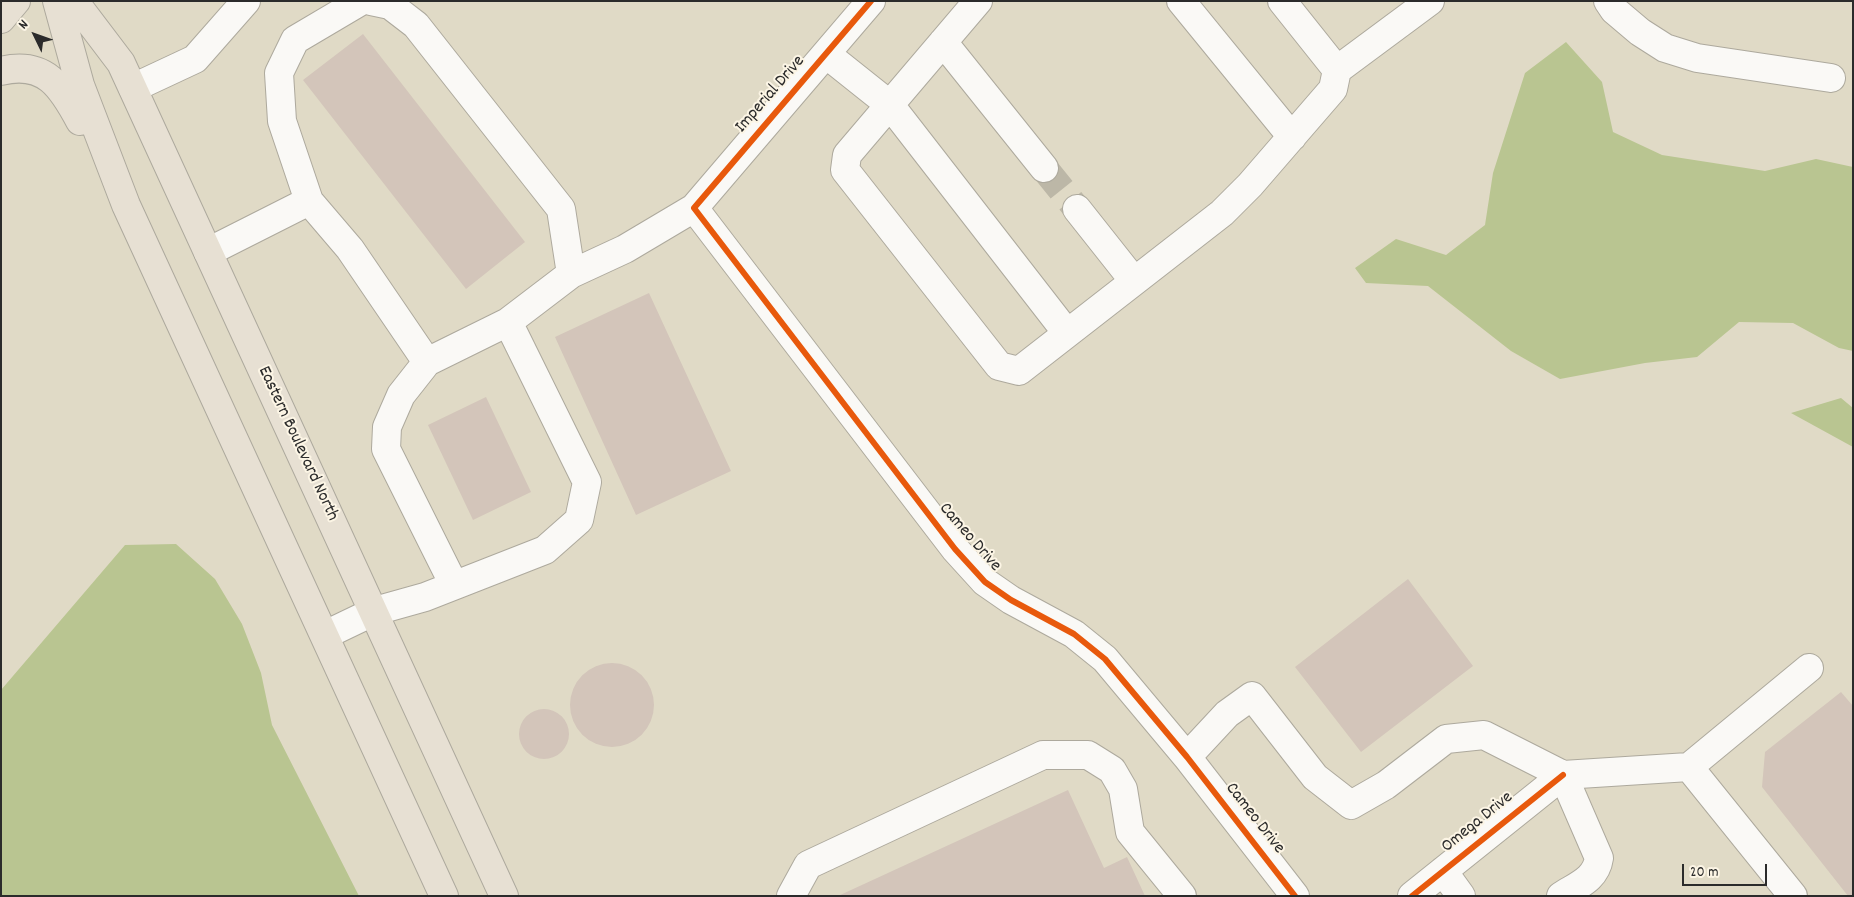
<!DOCTYPE html>
<html>
<head>
<meta charset="utf-8">
<style>
	body { margin:0 }
	#map { position:relative; width:1854px; height:897px; overflow:hidden; background:#e0dac6; font-family:Dekko,sans-serif }
	canvas { display:block }
	.frame { position:absolute; inset:0; border:2px solid #2b2b2b; pointer-events:none }
	.north { position:absolute; left:10px; top:10px; width:50px; height:50px; -webkit-text-stroke:4px #fcf5e5; paint-order:stroke; rotate:312deg; font-size:14px; font-weight:700; line-height:20px; text-align:center; color:#2b2b2b }
	.north::after { content:''; display:block; margin:auto; width:18px; height:22px; background:#2b2b2b; clip-path:polygon(50% 0,100% 100%,50% 72%,0 100%) }
	.scale { position:absolute; left:1682px; top:864px; width:85px; height:22px; box-sizing:border-box; border:2px solid #2b2b2b; border-top:0; padding-left:6px; font-size:15px; line-height:18px; white-space:nowrap; color:#2b2b2b; -webkit-text-stroke:4px #fcf5e5; paint-order:stroke }
</style>
</head>
<body>
<div id="map">
<canvas width="1854" height="897"></canvas>
<div class="frame"></div>
<div class="north">N</div>
<div class="scale">20 m</div>
</div>
<script>
const g = document.querySelector('canvas').getContext('2d');
g.lineJoin = 'round';
function fill(path, color) {
  g.fillStyle = color;
  g.fill(path, 'evenodd');
}
function stroke(path, color, width, dash) {
  g.strokeStyle = color;
  g.lineWidth = width;
  g.lineCap = dash ? 'butt' : 'round';
  g.setLineDash(dash || []);
  g.stroke(path);
}
function label(font, color, halo, rows, align = 'center') {
  g.font = font + ' Dekko,sans-serif';
  g.lineWidth = 4;
  g.setLineDash([]);
  g.textBaseline = 'middle';
  g.strokeStyle = halo;
  g.fillStyle = color;
  for (const [text, x, y, turn = 0] of rows) {
    g.save();
    g.translate(x, y);
    g.rotate((+turn || 0) * Math.PI / 180);
    g.textAlign = isNaN(turn) ? turn : align;
    if (halo) g.strokeText(text, 0, 0);
    g.fillText(text, 0, 0);
    g.restore();
  }
}
fill(new Path2D(`
	M1566,42l36,40 11,50 49,23 103,16 51,-12 37,8v184l-14,-3 -46,-25 -54,-1 -42,35 -52,6 -85,16 -49,-28 -83,-65 -62,-3 -11,-15 41,-29 50,16 39,-30 8,-52 32,-100z
	M1841,398l12,10v39l-62,-34z
	M176,544l39,35 27,45 19,49 11,52 87,171h-358v-206l124,-145z`), '#b9c591');
fill(new Path2D(`
	M363,34l162,208 -59,47 -163,-209z
	M649,293l82,178 -95,44 -81,-178z
	M486,397l45,95 -58,28 -45,-95z
	M1408,579l65,87 -112,86 -66,-85z
	M570 705a42 42 0 1 1 84 0a42 42 0 1 1-84 0Z
	M1841,692l12,14v190h-5l-86,-109 3,-35z
	M519 734a25 25 0 1 1 50 0a25 25 0 1 1-50 0Z
	M1068,790l36,78 23,-11 18,39h-307z`), '#d3c5ba');
stroke(new Path2D(`
	M1044,168l33,41`), '#bcb7a7', 28, [28, 14]);
const minor = new Path2D(`
	M978,1l-131,154 -2,15 154,196 20,5 203,-158 28,-28 83,-96 4,-19 -55,-69
	M1181,1l111,136
	M1608,1l6,9 26,22 25,16 32,10 134,20
	M943,42l101,126
	M826,54l64,51 177,228
	M1337,70l93,-69
	M133,88l62,-29 51,-58
	M309,201l41,48 77,113
	M694,208l261,341 30,33 26,18 63,34 31,25 82,98 108,139
	M1077,209l57,72
	M208,252l101,-51 -27,-80 -3,-48 16,-33 66,-39
	M571,274l54,-25 69,-41 177,-207
	M454,585l-68,-136 1,-22 14,-32 26,-33 81,-40
	M325,635l50,-24 50,-14 120,-47 34,-30 8,-38 -79,-160 63,-48 -10,-65 -145,-184 -26,-20 -19,-4
	M1187,757l40,-43 25,-18 63,81 36,28 35,-20 60,-46 38,-4 79,40 126,-8 104,129
	M1689,767l120,-99
	M1443,871l18,25
	M791,896l17,-31 235,-110h45l24,15 11,19 7,43 52,64
	M1412,896l151,-121
	M1561,896c17,-11 35,-17 38,-38l-36,-83`);
const major = new Path2D(`
	M57,1l23,84 46,120 318,691
	M74,1l47,62 383,833
	M1,19l15,-18
	M1,71c44,-11 61,16 79,50`);
stroke(minor, '#ada99d', 30);
stroke(major, '#ada99d', 30);
stroke(minor, '#faf9f6', 28);
stroke(major, '#e7e0d3', 28);
stroke(new Path2D(`
	M871,1l-177,207 261,341 30,33 26,18 63,34 31,25 82,98 108,139
	M1412,896l151,-121`), '#e8590c', 6);
label('18px', '#2b2b2b', '#fcf5e5', [
	["Imperial Drive",771,95,-49],
	["Eastern Boulevard North",297,444,65],
	["Cameo Drive",969,538,49],
	["Cameo Drive",1254,819,52],
	["Omega Drive",1478,823,-39]
]);
</script>
</body>
</html>
